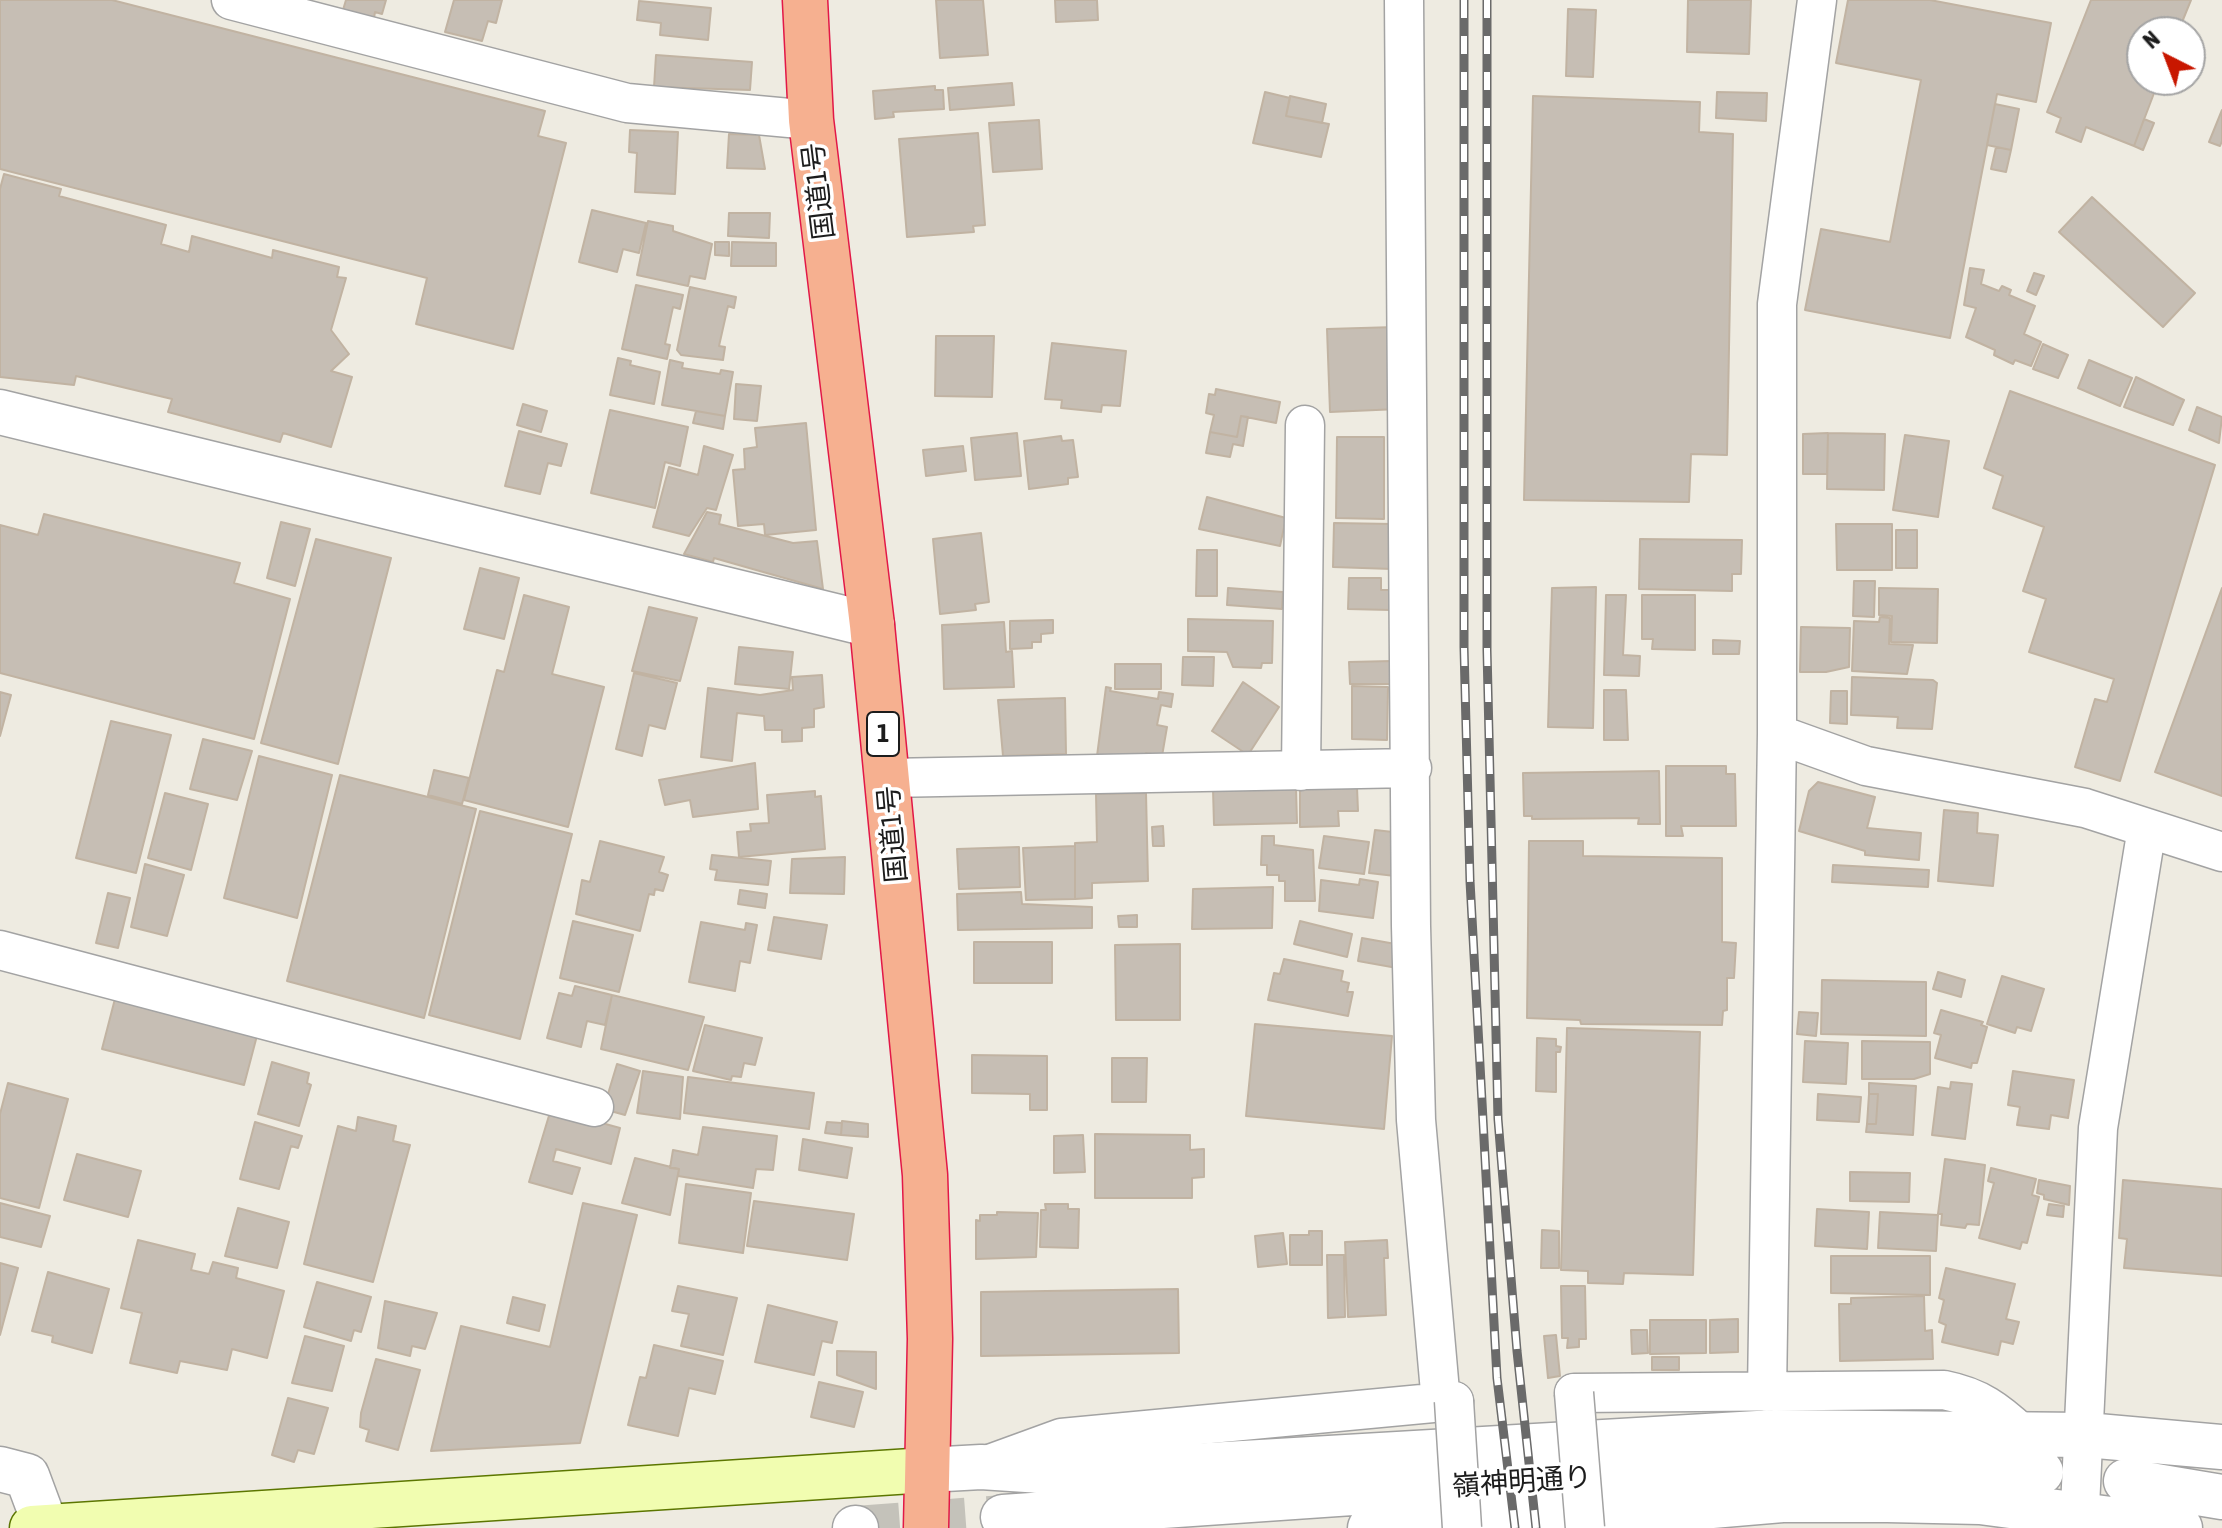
<!DOCTYPE html>
<html>
<head>
<meta charset="utf-8">
<style>
	body { margin:0 }
	#map { position:relative; width:2222px; height:1528px; overflow:hidden; background:#eeebe1; font-family:"Asap Condensed",sans-serif }
	canvas { display:block }
	.north { position:absolute; left:2126px; top:16px; width:80px; height:80px; box-sizing:border-box; background:#fff; border:2px solid #a4a4a4; border-radius:50%; rotate:318deg; font-size:22px; font-weight:700; line-height:32px; text-align:center; color:#1c1c1c }
	.north::after { content:''; display:block; margin:auto; width:28px; height:36px; background:#c81700; clip-path:polygon(50% 0,100% 100%,50% 72%,0 100%) }
</style>
</head>
<body>
<div id="map">
<canvas width="2222" height="1528"></canvas>
<div class="north">N</div>
</div>
<script>
const g = document.querySelector('canvas').getContext('2d');
g.lineJoin = 'round';
function fill(path, color) {
  g.fillStyle = color;
  g.fill(path, 'evenodd');
}
function stroke(path, color, width, dash) {
  g.strokeStyle = color;
  g.lineWidth = width;
  g.lineCap = dash ? 'butt' : 'round';
  g.setLineDash(dash || []);
  g.stroke(path);
}
function label(font, color, halo, rows, align = 'center') {
  g.font = font + ' "Asap Condensed","Noto Sans JP",sans-serif';
  g.lineWidth = 7;
  g.setLineDash([]);
  g.textBaseline = 'middle';
  g.strokeStyle = halo;
  g.fillStyle = color;
  for (const [text, x, y, turn = 0] of rows) {
    g.save();
    g.translate(x, y);
    g.rotate((+turn || 0) * Math.PI / 180);
    g.textAlign = isNaN(turn) ? turn : align;
    if (halo) g.strokeText(text, 0, 0);
    g.fillText(text, 0, 0);
    g.restore();
  }
}
const building = new Path2D(`
	M0,0h112l433,111 -7,25 28,7 -53,206 -97,-25 11,-46 -427,-109z
	M346,0h40l-4,14 -7,-2 -1,6 -31,-8z
	M454,0h48l-6,23 -8,-2 -6,20 -37,-9z
	M936,0h47l5,55 -48,3z
	M1055,0h42l1,20 -42,2z
	M1688,0h63l-2,54 -62,-2z
	M1848,0h82l121,23 -15,79 -39,-8 -47,244 -145,-28 16,-81 69,13 31,-162 -85,-17z
	M2091,0h100l-13,32h-36v48h17l-25,66 -48,-19 -5,15 -25,-10 5,-14 -14,-6z
	M639,1l72,7 -3,32 -48,-5 1,-12 -24,-3z
	M1568,9l28,1 -3,67 -27,-1z
	M656,55l96,7 -2,28 -96,-3z
	M1012,83l2,22 -64,5 -2,-22z
	M935,86v4h8l1,19 -51,3 1,5 -19,2 -2,-28z
	M1265,92l25,6 -4,18 43,8 -8,33 -68,-14z
	M1717,92l50,1 -1,28 -50,-3z
	M1290,96l36,8 -4,19 -36,-7z
	M1533,96l167,6 -1,30 34,2 -6,321 -36,-1 -2,48 -165,-2z
	M1995,104l24,5 -8,41 -24,-5z
	M2222,110v31l-2,5 -11,-4z
	M2144,119l10,4 -11,27 -9,-4z
	M1039,120l3,49 -49,3 -4,-49z
	M630,130l48,2 -3,62 -40,-2 2,-39 -8,-1z
	M978,133l7,92 -12,1 1,6 -67,5 -8,-98z
	M729,134l30,1 6,34 -38,-1z
	M1996,147l15,3 -5,22 -15,-3z
	M4,174l57,15 -2,7 107,29 -5,19 28,8 3,-16 80,22 1,-8 66,17 -2,10 9,1 -15,52 18,24 -18,17 21,6 -21,70 -48,-14 -3,9 -112,-30 4,-13 -96,-23 -2,9 -74,-8v-188z
	M2092,197l103,96 -32,34 -104,-95z
	M592,210l54,13 -7,30 -16,-4 -6,23 -38,-10z
	M729,213h41l-1,25 -41,-2z
	M648,221l25,5v5l39,13 -7,35 -15,-3 -2,10 -51,-11z
	M715,242h14v14l-14,-1z
	M732,242l44,1v23h-45z
	M1970,268l14,2 -3,14 18,7 3,-5 9,4 -2,5 26,11 -11,28 17,8 -10,24 -16,-6 -2,4 -19,-9 1,-5 -29,-13 10,-29 -12,-3z
	M2034,273l10,3 -8,19 -9,-4z
	M636,285l47,10 -3,14 -7,-2 -8,37 5,1 -3,14 -45,-10z
	M690,287l46,10 -2,11 -6,-2 -9,40 6,1 -2,13 -42,-5 -4,-5z
	M1396,327l3,82 -69,3 -3,-83z
	M936,336h58l-2,61 -57,-1z
	M1052,343l74,8 -6,55 -18,-1 -1,7 -40,-4 1,-8 -17,-1z
	M2043,344l25,11 -10,23 -25,-9z
	M618,358l13,3 -1,4 30,7 -6,32 -44,-9z
	M670,360l13,3 -1,5 38,6 1,-4 12,2 -8,44 -63,-11z
	M2089,360l43,18 -12,28 -42,-18z
	M2136,377l48,23 -11,25 -49,-18z
	M736,384l25,2 -4,35 -23,-2z
	M1216,389l64,13 -4,21 -35,-7 -4,21 -27,-5 4,-17 -8,-2 3,-19 6,1z
	M2010,391l205,74 -95,316 -45,-14 20,-68 12,3 7,-23 -85,-27 17,-53 -23,-8 21,-64 -51,-19 10,-32 -19,-8z
	M523,404l24,7 -6,21 -24,-7z
	M2197,407l25,10 -3,26 -30,-13z
	M610,410l78,17 -8,39 -15,-4 -10,46 -64,-15z
	M696,411l29,5 -2,13 -30,-6z
	M1241,416l7,1 -5,29 -10,-2 -3,13 -24,-4 4,-21 27,5z
	M806,423l10,107 -51,5 -1,-11 -26,2 -5,-56 12,-1 -1,-20 13,-2 -2,-19z
	M519,431l48,13 -6,22 -13,-3 -8,31 -35,-8z
	M1017,433l4,43 -46,4 -4,-42z
	M1828,433l-1,41h-24v-40z
	M1828,433l57,1 -1,56 -57,-1z
	M1905,435l44,6 -11,76 -45,-7z
	M1061,436l1,5 11,-1 5,37 -10,1v6l-39,5 -5,-48z
	M1337,437h47v82l-48,-1z
	M704,446l29,9 -17,55 -9,-2 -18,28 -36,-9 16,-60 29,8z
	M963,446l3,25 -40,5 -3,-26z
	M1207,497l79,21 -6,28 -81,-17z
	M707,512l14,3 -2,9 74,19 24,-2 6,48 -109,-31 -1,4 -29,-8z
	M44,514l196,49 -6,20 56,16 -36,140 -254,-66v-148l38,10z
	M281,522l29,7 -15,57 -28,-8z
	M1334,523l59,1 -1,45 -59,-2z
	M1836,524h56v46h-55z
	M1896,530h21v38h-21z
	M981,533l8,69 -14,2 1,6 -36,4 -7,-75z
	M316,539l75,19 -53,206 -77,-21z
	M1640,539l102,1 -1,34h-9v17l-93,-2z
	M1197,550h20v46h-21z
	M480,568l39,10 -15,61 -40,-10z
	M1349,578h32v12h9v20l-42,-1z
	M1854,581h21l-1,36 -21,-1z
	M1596,587l-3,141 -45,-1 4,-139z
	M1228,588l55,4 -1,17 -55,-4z
	M1879,588l59,1 -1,54 -46,-1 1,-26 -13,-1z
	M2222,588v208l-67,-24z
	M524,595l45,12 -17,67 52,13 -36,140 -104,-27 33,-130 7,2z
	M1606,595h20l-3,60 17,1 -1,20 -35,-1z
	M1642,595h53v55l-43,-1 1,-10h-11z
	M649,607l48,11 -17,63 -48,-10z
	M1880,617l10,1 -1,26 24,1 -6,29 -55,-3 2,-50 25,1z
	M1188,619l85,2 -1,42h-10l-1,5 -28,-1 -6,-15 -39,-1z
	M1053,620v13l-12,1v8h-9v6l-22,1v-28z
	M1004,622l2,30 6,-1 2,36 -70,2 -2,-64z
	M1801,627l49,1 -1,39 -23,5h-26z
	M1713,640l27,1 -1,13h-26z
	M739,647l54,5 -4,37 -54,-5z
	M1183,657h31l-1,29 -31,-1z
	M1392,661l1,23h-43l-1,-22z
	M1115,664h46v25h-46z
	M634,673l43,10 -12,46 -16,-4 -7,31 -26,-7z
	M822,675l2,32 -10,2v18l-12,1v13l-20,1v-12h-17l-1,-14 -27,-3 -5,48 -31,-4 7,-69 52,7 33,-5 -1,-13z
	M1852,677l81,3 4,3 -5,46 -35,-1 1,-11 -47,-2z
	M1243,682l36,25 -31,48 -36,-24z
	M1352,686l36,1 -1,53 -35,-1z
	M1106,687l5,1 -1,3 48,8 1,-7 14,2 -2,13 -10,-2 -4,20 10,2 -5,29 -16,-3 -1,7 -48,-4z
	M1604,690h22l2,50h-24z
	M1831,691h16v33l-17,-1z
	M0,692l11,3 -11,41z
	M1065,698l1,56 -63,2 -5,-56z
	M111,721l60,14 -35,138 -60,-15z
	M203,739l49,12 -15,49 -47,-11z
	M259,756l73,19 -35,143 -73,-20z
	M755,763l3,46 -65,8 -3,-17 -25,5 -6,-25z
	M1666,766h60v8h9l1,52h-55l2,10h-17z
	M434,770l35,8 -7,26 -34,-9z
	M1659,771l1,53h-22l1,-6 -107,1v-3h-8l-1,-43z
	M340,775l136,34 -52,209 -137,-37z
	M1818,782l57,15 -8,31 54,5 -2,27 -54,-5v-4l-66,-20 10,-40z
	M1357,787l1,24h-20l1,15 -39,1v-39z
	M1296,788l1,35 -83,2 -1,-36z
	M815,791v6l6,-1 4,53 -86,8 -2,-25 14,-1 -1,-7 19,-1 -2,-28z
	M165,793l43,11 -17,66 -43,-12z
	M1146,793l2,88 -56,2v15l-17,1v-56l22,-1 -1,-48z
	M1944,810l34,3 -1,20 21,2 -5,51 -55,-5z
	M480,811l92,23 -52,205 -91,-24z
	M1163,826l1,20h-11l-1,-19z
	M1375,830l27,3 -7,43 -26,-3z
	M1262,836h12v9l39,5 2,51h-30v-20h-6v-6h-12v-10h-6z
	M1324,836l45,6 -5,32 -45,-6z
	M600,841l64,16 -5,15 9,3 -5,16 -8,-2 -1,6 -5,-1 -9,37 -64,-17 6,-34 8,2z
	M1529,841h54v15l139,2v84l14,1 -2,35h-7v32l-4,1 -1,14 -141,-1 -1,-4 -53,-2z
	M1075,846v53l-49,1 -3,-52z
	M1019,847l1,40 -61,2 -2,-40z
	M712,855l59,6 -3,24 -53,-5 2,-10 -7,-1z
	M845,857l-1,37 -54,-1 2,-34z
	M145,864l39,11 -17,61 -36,-9z
	M1833,865l96,5 -1,17 -96,-5z
	M1360,879l18,3 -5,36 -54,-7 2,-31 38,5z
	M1273,887l-1,41 -80,1 1,-40z
	M740,890l27,4 -2,14 -27,-4z
	M1021,892l1,12 70,3v21l-134,2 -1,-36z
	M108,893l22,5 -12,50 -22,-5z
	M1137,915v12h-18l-1,-11z
	M774,917l53,8 -6,34 -53,-9z
	M573,921l60,14 -14,57 -59,-14z
	M1300,921l52,13 -5,23 -53,-13z
	M701,922l44,8 1,-7 11,2 -7,38 -10,-2 -5,30 -46,-9z
	M1362,938l39,7 -4,23 -39,-7z
	M974,942h78v41h-78z
	M1180,944v76h-64l-1,-75z
	M1284,959l59,12 -2,10 8,2 -2,9h6l-5,24 -80,-16 6,-27 6,1z
	M1938,972l27,8 -4,17 -28,-8z
	M2002,976l42,13 -13,42 -14,-4 -2,6 -28,-9z
	M1822,980l104,2v54l-105,-2z
	M575,986l37,9 -7,30 -18,-4 -6,26 -34,-9 12,-45 13,3z
	M117,991l142,37 -15,57 -142,-36z
	M612,995l92,22 -16,53 -87,-21z
	M1941,1010l42,12 -2,3 6,2 -10,36h-5l-1,5 -36,-10 6,-23 -7,-2z
	M1799,1012l19,1 -2,23 -19,-2z
	M1255,1024l137,12 -8,93 -138,-13z
	M705,1025l57,13 -7,27 -11,-2 -3,14 -9,-1 -1,4 -38,-9z
	M1567,1028l133,4 -7,243 -69,-2 -1,11 -35,-1v-12l-27,-1z
	M1537,1038l19,1v7l5,1 -1,5h-4v40l-20,-1z
	M1805,1041l43,2 -2,41 -43,-2z
	M1862,1041l68,1v32l-16,5h-52z
	M972,1055l75,1v54h-17v-16l-58,-1z
	M1112,1058h35l-1,44h-34z
	M272,1062l37,11 -2,10 4,2 -12,41 -41,-12z
	M617,1064l23,7 -15,44 -18,-5 -2,-6z
	M643,1071l40,6 -3,42 -43,-6z
	M2013,1071l61,9 -6,38 -17,-3 -2,14 -32,-4 3,-18 -12,-2z
	M688,1077l126,16 -5,36 -125,-16z
	M1951,1082l21,2 -7,55 -33,-4 6,-48 12,2z
	M8,1083l60,16 -29,109 -39,-10v-84z
	M1869,1083l47,3 -3,49 -47,-3 1,-8h9l2,-30h-9z
	M1818,1094l43,3 -2,25 -42,-2z
	M1869,1094h9l-2,30h-9z
	M551,1109l69,19 -9,36 -55,-15 -3,12 27,7 -8,26 -43,-12z
	M358,1117l38,9 -3,15 17,4 -37,137 -69,-18 34,-138 18,5z
	M842,1121l26,3v13l-27,-2z
	M255,1122l47,14 -4,12 -7,-2 -12,43 -39,-10z
	M827,1122l15,1 -1,12 -16,-2z
	M703,1127l74,9 -4,34 -17,-1 -3,19 -75,-12 1,-7 -9,-1 3,-18 25,5z
	M1095,1134l95,1v15l14,-1v28l-12,1v20h-97z
	M1083,1135l2,37 -31,1v-37z
	M803,1139l49,9 -5,30 -48,-8z
	M77,1154l64,17 -13,46 -64,-17z
	M635,1158l44,11 -9,46 -48,-12z
	M1945,1159l40,6 -6,60 -12,-1 -2,4 -24,-3 1,-11h-4z
	M1991,1168l45,11 -4,16 7,2 -12,46 -5,-1 -2,7 -41,-11 15,-55 -6,-2z
	M1850,1172l60,1 -1,29 -59,-1z
	M2039,1180l31,6 -1,19 -25,-6v-4l-7,-2z
	M2123,1180l99,9v87l-98,-8 3,-29 -8,-1z
	M686,1184l65,9 -8,60 -64,-10z
	M754,1201l100,13 -7,46 -100,-14z
	M0,1203l50,13 -9,31 -41,-10z
	M583,1203l54,12 -57,228 -149,8 30,-125 89,21z
	M1045,1204h23v5h11l-1,39 -38,-1 1,-37h5z
	M2049,1204l15,2 -1,11 -16,-2z
	M238,1208l51,14 -12,46 -52,-12z
	M1817,1209l52,3 -2,37 -52,-3z
	M997,1212l41,1 -2,44 -60,2v-39l4,1v-6h17z
	M1880,1212l58,3 -2,36 -58,-3z
	M1542,1230l17,1v37h-18z
	M1309,1231h13v34h-32v-30h19z
	M1283,1233l4,31 -29,3 -3,-31z
	M138,1240l57,14 -4,16 18,4 4,-12 25,6 -2,10 48,13 -17,67 -35,-9 -5,21 -47,-9 -3,12 -47,-10 12,-50 -21,-5z
	M1387,1240l1,18h-4l2,57 -38,2 -3,-75z
	M1327,1255h17l1,62 -17,1z
	M1831,1256h99v39l-99,-2z
	M0,1263l18,5 -18,67z
	M1946,1268l69,16 -9,35 13,3 -6,22 -12,-3 -3,14 -56,-13 4,-17 -7,-3 5,-22 -5,-2z
	M48,1272l61,17 -17,64 -40,-11 1,-6 -21,-5z
	M317,1282l54,15 -10,35 -7,-2 -3,11 -47,-14z
	M678,1286l59,12 -14,57 -42,-9 8,-32 -17,-3z
	M1561,1286h24l1,53h-7v8l-12,1 1,-10h-6z
	M1178,1289l1,64 -198,3v-64z
	M1924,1296l1,35 7,-1 1,29 -93,2 -1,-57h12v-6z
	M513,1297l32,8 -6,26 -32,-8z
	M385,1301l52,12 -12,36 -13,-3 -2,10 -32,-8z
	M768,1305l69,17 -5,21 -10,-2 -8,34 -59,-13z
	M1738,1319v33l-28,1v-33z
	M1650,1320h56v33l-56,1z
	M1631,1330h16l1,23 -16,1z
	M1556,1335l4,41 -12,2 -4,-42z
	M305,1336l39,10 -12,45 -40,-8z
	M654,1345l69,16 -8,33 -26,-6 -11,48 -50,-11 12,-48 6,1z
	M837,1351l39,1v37l-39,-14z
	M1652,1357h27v13h-27z
	M376,1359l44,11 -22,80 -32,-9 3,-11 -9,-3 1,-14z
	M819,1382l44,10 -9,35 -43,-10z
	M288,1398l40,10 -14,46 -16,-4 -4,12 -22,-7z`);
fill(building, '#c6beb4');
stroke(building, '#c1b3a2', 2);
stroke(new Path2D(`
	M856,1528l147,-11`), '#c4c2ba', 44, [44, 22]);
const minor = new Path2D(`
	M231,0l396,103 184,17
	M1404,0l7,926 5,194 25,283
	M1777,734l89,32 219,42 137,44
	M1301,771l4,-346
	M888,778l524,-10
	M0,950l594,157
	M1767,1392l10,-658v-430l40,-304
	M1574,1393l370,-3c35,7 53,21 78,44
	M984,1466l77,-28 393,-37
	M2079,1528l19,-400 49,-300`);
const tertiary = new Path2D(`
	M0,412l872,213
	M0,1469l27,7 19,51
	M927,1470l54,-3 91,6 703,-41 311,3 136,12
	M2126,1481l96,16
	M1003,1517l626,-43 255,-8 157,6
	M855,1528h1
	M1370,1528l227,-12 185,-16h105l93,2 200,26`);
const secondary = new Path2D(`
	M32,1528l895,-58`);
const trunk = new Path2D(`
	M805,0l6,120 61,505 53,550 5,164 -4,189`);
stroke(minor, '#a3a3a3', 41);
stroke(tertiary, '#a3a3a3', 47);
stroke(secondary, '#5c7600', 47);
stroke(trunk, '#e21847', 47);
stroke(minor, '#fff', 38);
stroke(tertiary, '#fff', 44);
stroke(secondary, '#f1fdb0', 44);
stroke(trunk, '#f6b090', 44);
const rail = new Path2D(`
	M1464,0v647l6,234 27,497 18,150
	M1487,0v650l11,469 19,232 19,177`);
stroke(rail, '#6a6a6a', 9);
stroke(rail, '#fff', 6, [18]);
const minorBridge = new Path2D(`
	M1574,1393l11,135
	M1454,1401l8,127`);
stroke(minorBridge, '#a3a3a3', 41, []);
stroke(minorBridge, '#fff', 38);
for (const [x, y, w] of [
	[883,734,32]
]) {
  const box = new Path2D();
  box.roundRect(x - w / 2, y - 22, w, 44, 6);
  g.fillStyle = '#fff';
  g.fill(box);
  stroke(box, '#1c1c1c', 2);
}
label('bold 26px', '#1c1c1c', null, [
	["1",883,734]
]);
label('28px', '#1c1c1c', '#fff', [
	["国道1号",819,191,-97],
	["国道1号",893,834,-95],
	["嶺神明通り",1522,1482,-4]
]);
</script>
</body>
</html>
